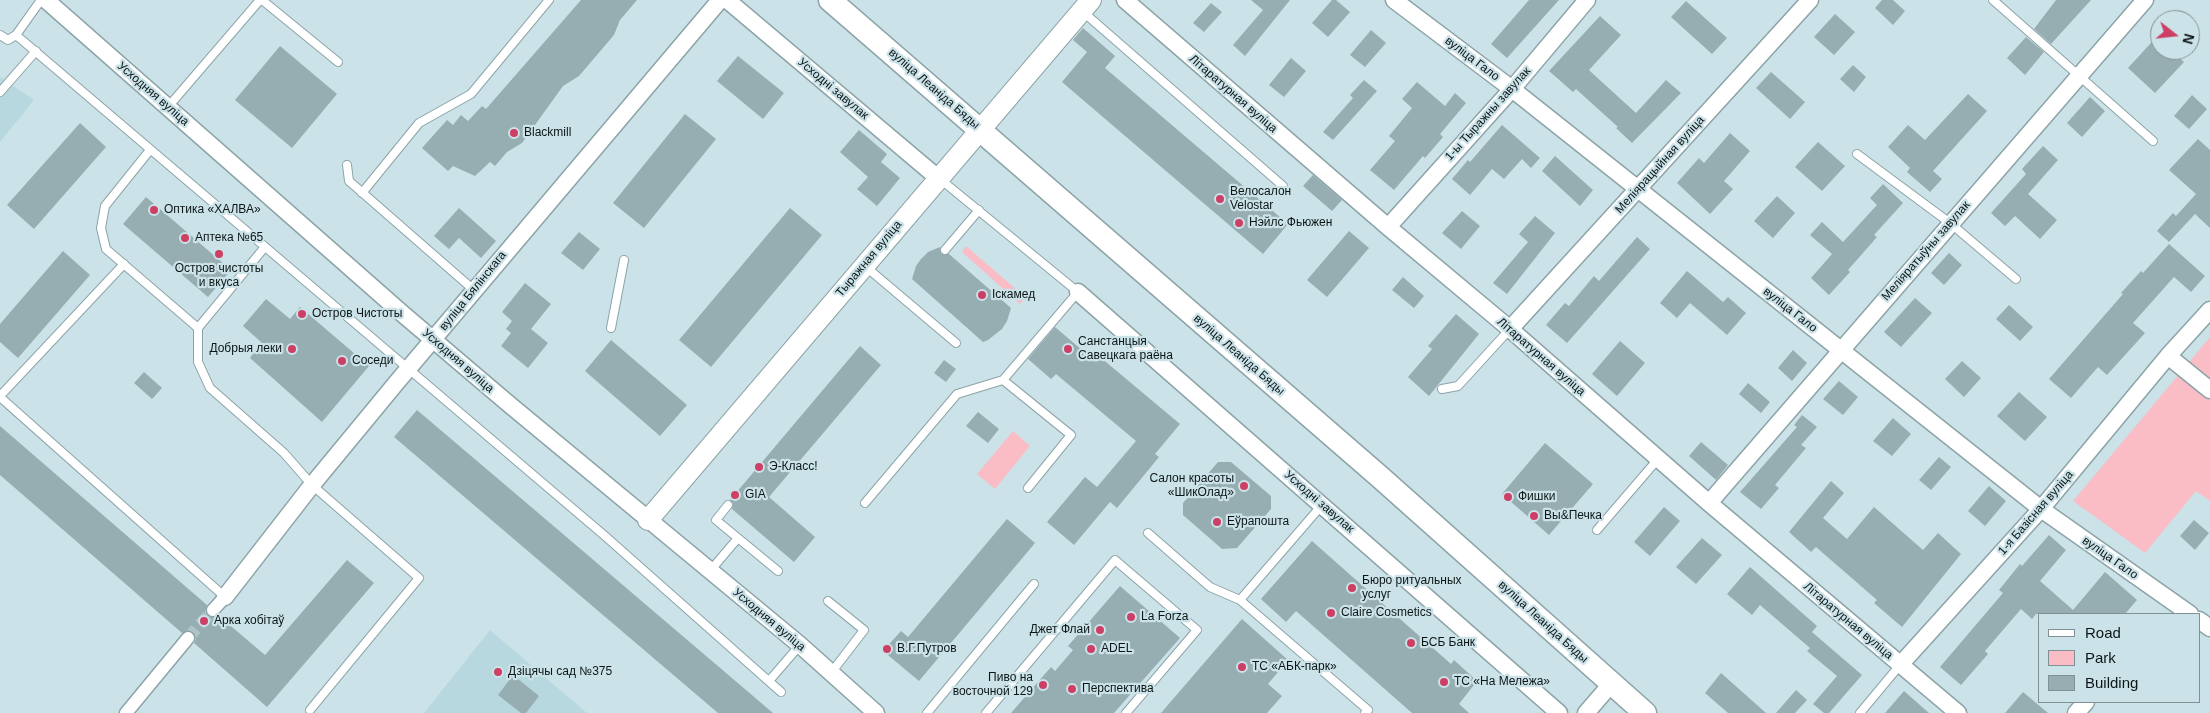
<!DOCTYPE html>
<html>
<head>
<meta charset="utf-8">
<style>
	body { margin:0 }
	#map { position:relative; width:2210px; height:713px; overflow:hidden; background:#cbe3e8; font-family:Arial,sans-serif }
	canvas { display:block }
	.legend { position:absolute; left:2038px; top:613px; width:162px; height:90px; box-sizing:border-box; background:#cbe3e8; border:1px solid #7f9194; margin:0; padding:6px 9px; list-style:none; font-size:15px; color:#0d1617 }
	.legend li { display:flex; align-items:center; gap:10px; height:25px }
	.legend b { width:25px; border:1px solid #7f9194 }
	.north { position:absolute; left:2150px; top:10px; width:50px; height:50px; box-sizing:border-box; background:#cbe3e8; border:1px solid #7f9194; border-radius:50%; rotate:106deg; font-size:14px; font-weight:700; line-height:20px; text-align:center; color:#0d1617 }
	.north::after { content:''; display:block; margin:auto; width:18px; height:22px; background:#cd3f64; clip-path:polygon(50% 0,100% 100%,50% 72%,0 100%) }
</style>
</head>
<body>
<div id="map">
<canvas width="2210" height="713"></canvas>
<ul class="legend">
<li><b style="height:6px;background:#fff"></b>Road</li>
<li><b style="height:14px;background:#fabcc5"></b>Park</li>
<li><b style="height:14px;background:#96adb1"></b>Building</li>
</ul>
<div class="north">N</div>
</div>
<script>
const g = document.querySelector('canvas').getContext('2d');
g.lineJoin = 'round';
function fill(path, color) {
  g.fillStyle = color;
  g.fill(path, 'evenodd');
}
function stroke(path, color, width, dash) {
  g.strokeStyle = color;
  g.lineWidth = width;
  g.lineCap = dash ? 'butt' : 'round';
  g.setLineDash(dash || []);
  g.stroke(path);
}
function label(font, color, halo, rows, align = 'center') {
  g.font = font + ' Arial,sans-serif';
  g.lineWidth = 4.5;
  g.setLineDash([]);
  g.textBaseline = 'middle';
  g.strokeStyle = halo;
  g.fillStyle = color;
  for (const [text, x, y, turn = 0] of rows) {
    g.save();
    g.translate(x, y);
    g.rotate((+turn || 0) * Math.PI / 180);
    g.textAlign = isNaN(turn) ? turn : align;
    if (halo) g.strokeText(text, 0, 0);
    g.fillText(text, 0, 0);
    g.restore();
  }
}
fill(new Path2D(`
	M0,77l34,23 -34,42z
	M490,630l97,83h-163z`), '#b7d8de');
fill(new Path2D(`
	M966,246l59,51 -5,7 -58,-52z
	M2210,337v164l-14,-10 -51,62 -72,-52z
	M1013,431l17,15 -35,43 -18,-15z`), '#fabcc5');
fill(new Path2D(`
	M581,0h56l-17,20 -6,15 -35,41 -16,10 -41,57 -15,9 -12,14 -5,-4 -15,14 -22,-10 -5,5 -26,-23 25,-28 6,5 8,-10 7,6 14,-15 4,3z
	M1251,0h39l-45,56 -12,-11 30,-35z
	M1332,0h4l14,12 -22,25 -16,-14z
	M1529,0h30l-52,58 -16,-14z
	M1882,0h11l12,11 -12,14 -18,-17z
	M2056,0h35l-40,44 -17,-15z
	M1686,1l41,37 -15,16 -41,-37z
	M1211,3l11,9 -18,20 -11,-9z
	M1835,14l20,18 -21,23 -20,-18z
	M1600,16l21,19 -32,35 2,2 45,41 30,-33 15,13 -49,50 -16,-15 2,-1 -42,-38 -3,3 -24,-21z
	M1083,28l32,28 -10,12 183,156 -25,30 -201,-172 25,-30 -14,-12z
	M1371,30l15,13 -21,24 -15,-12z
	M2160,33v17h11l13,12 -29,31 -27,-25z
	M2026,37l18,15 -19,23 -18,-17z
	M280,46l57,48 -45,54 -57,-48z
	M738,56l46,37 -21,26 -46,-38z
	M1291,58l15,13 -22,26 -15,-12z
	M1853,65l13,12 -12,15 -14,-13z
	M1771,72l34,30 -15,17 -34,-31z
	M1364,80l13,11 -44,49 -10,-8 30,-34 -3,-3z
	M1417,82l28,24 10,-13 11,10 -26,31 3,3 -18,21 -2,-2 -29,34 -24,-20 25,-29 -6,-5 23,-28 -10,-9z
	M1968,94l19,17 -54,60 9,8 -12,13 -23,-20 3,-4 -22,-21 20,-22 17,15z
	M2192,95l15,14 -18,20 -15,-13z
	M2090,97l15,14 -23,26 -15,-14z
	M685,114l31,25 -72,89 -31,-25z
	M80,123l26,24 -72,82 -27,-24z
	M1502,125l38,33 -9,10 -9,-9 -18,20 -12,-10 -22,26 -18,-16 16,-19 2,2z
	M859,130l28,24 -6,8 19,16 -23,28 -20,-17 11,-12 -28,-25z
	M1730,133l20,18 -26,30 9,8 -23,25 -33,-31 22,-25 5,5z
	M2198,139l12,11v78l-15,-14 -26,28 -12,-11 16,-18 3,3 20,-22 -27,-24z
	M1818,142l27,24 -23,25 -27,-24z
	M2043,146l15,14 -30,34 29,26 -17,19 -25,-23 -10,10 -14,-13 35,-39 -4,-5z
	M1555,156l38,34 -13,16 -38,-35z
	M1313,175l29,25 -10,11 -29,-25z
	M1883,184l20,19 -29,32 3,2 -29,33 2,2 -21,23 -18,-17 21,-24 -22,-19 12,-13 21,20 34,-37 -7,-7z
	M1777,196l18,17 -22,25 -19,-17z
	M146,197l85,73 -23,27 -85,-73z
	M459,208l37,33 -15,17 -22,-20 -10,11 -15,-13z
	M790,208l32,27 -111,132 -32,-27z
	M1462,211l18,15 -19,23 -19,-16z
	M1535,216l20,17 -48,61 -14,-11 35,-41 -9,-8z
	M1349,231l20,17 -42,49 -20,-17z
	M579,232l21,17 -17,21 -22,-17z
	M1637,237l13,12 -83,94 -21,-18 19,-22 4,3 25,-30 5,5z
	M2169,244l36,32 -14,16 -17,-15 -41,46 12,10 -38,42 -9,-8 -27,31 -22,-19 74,-85 -2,-1 20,-22 2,2z
	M940,247l1,7h8l62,54 -4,13 -5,8 -14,11 -5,2 -71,-63 4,-13 5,-7 7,-7z
	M63,251l27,24 -72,83 -18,-16v-18z
	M1949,253l13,12 -18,20 -13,-12z
	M1687,271l36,31 5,-5 18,16 -19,22 -37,-32 -13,15 -17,-15z
	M1403,277l21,19 -10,12 -22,-18z
	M525,283l26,21 -20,25 17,14 -20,25 -27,-22 10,-13 -5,-4 6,-8 -10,-9z
	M1915,298l17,15 -31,34 -17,-15z
	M266,299l24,20 10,-12 69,59 -47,56 -72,-64 11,-16 -18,-16z
	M2009,305l24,22 -13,14 -24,-22z
	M1456,314l23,20 -50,62 -21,-19 24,-28 -4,-3z
	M1055,327l41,35 4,-5 80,67 -25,30 4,3 -42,51 -7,-6 -36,43 -27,-23 38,-45 12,10 39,-46 -80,-67 -5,5 -23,-20z
	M611,340l76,65 -27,31 -75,-65z
	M1620,341l25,22 -28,33 -25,-22z
	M860,346l21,19 -112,132 46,40 -21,25 -62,-53 1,-6 -3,-3z
	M1793,350l14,13 -15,18 -14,-13z
	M944,360l12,9 -10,13 -12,-9z
	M1962,361l19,17 -17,19 -19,-18z
	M144,372l18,16 -10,11 -18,-16z
	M1839,381l19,16 -15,18 -20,-16z
	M1748,383l22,19 -9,11 -22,-19z
	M2019,392l28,25 -22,24 -28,-25z
	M417,410l126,107 230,196h-55l-324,-276z
	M978,412l21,17 -11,14 -22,-17z
	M1802,415l15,12 -16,18 5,3 -31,37 4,3 -18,21 -21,-17 57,-65 -3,-2z
	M1893,418l18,16 -19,22 -19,-15z
	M0,426l207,179 -2,7 3,4 7,2 4,-2 46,39 82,-95 27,23 -107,124 -73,-64 2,-4 -2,-7 -5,-2 -7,3 -182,-158z
	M1701,442l27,23 -12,15 -27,-24z
	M1545,443l48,41 -44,51 -47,-41z
	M1939,457l12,10 -20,23 -12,-10z
	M1218,462h13l40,34v13l-34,39 -15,1 -39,-34v-12z
	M1831,481l13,12 -21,25 24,21 27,-32 49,43 15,-17 23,21 -59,73 -28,-24 3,-3 -61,-53 -5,5 -22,-20z
	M1989,486l17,15 -21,25 -17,-15z
	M1664,507l16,14 -30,35 -16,-14z
	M1007,519l28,24 -116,138 -36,-30 18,-20 7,6z
	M2194,520l15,13 -14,17 -15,-14z
	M2049,535l17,15 -26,31 33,29 32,-38 32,28 -12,14h-89l-4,5 -11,-10 -36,42 3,3 -27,31 -21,-18 63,-74 -4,-3 21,-26 2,2z
	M1702,538l20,17 -26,29 -20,-17z
	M1312,541l139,123 3,-4 23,21 -18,23 10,9h-57l-116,-102 -10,11 -25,-23z
	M1750,567l67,59 -5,6 50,43 -33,38h-5l-11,-9 24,-28 -30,-25 3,-3 -50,-43 -8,10 -25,-21z
	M1120,586l60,52 -66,75h-103l40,-46 4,4 18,-21 -5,-4z
	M1242,619l46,41 -20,24 14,12 -15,17h-106z
	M1721,673l45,40h-38l-23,-20z
	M513,675l26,21 -13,17h-5l-23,-18z
	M1796,690l11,10 -12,13h-19z
	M1904,691l25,22h-44z
	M2023,692l25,21h-43z`), '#96adb1');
stroke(new Path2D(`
	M188,638l25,-28`), '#aec4c9', 12, [12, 6]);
const service = new Path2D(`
	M41,0l-25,35 589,501 176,156
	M262,0l76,62
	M1993,0l160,141
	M1082,11l201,175
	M0,35l8,5 8,-5
	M0,92l36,-41
	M168,107l92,-107
	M150,150l-45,56 -4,22 5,21 92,79v34l12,26 74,65 28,32 107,93 -109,132
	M1857,154l93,69 66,56
	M347,165l2,16 126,110
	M362,193l57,-70 52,-29 78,-94
	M945,250l34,-40
	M866,267l90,76
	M198,328l66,-80
	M611,328l13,-68
	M1003,380l68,55 -43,53
	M1442,389l16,-3 52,-57
	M0,396l124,-132
	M0,397l225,200
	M865,503l92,-109 46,-14 75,-88 -138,-113
	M728,505l-12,15 62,51
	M1322,505l-82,95 128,110 -3,3
	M1597,530l61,-71
	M1148,533l62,54 30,13
	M710,571l28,-33
	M828,601l36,29 -33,43
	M769,681l31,-36
	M927,713l107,-129
	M986,713l129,-153 82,70 -71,83
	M1860,713l40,-48`);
const pedestrian = new Path2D(`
	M213,610l12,-13
	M126,713l62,-75`);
const minor = new Path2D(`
	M46,0l358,315 106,90 290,240 76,68
	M727,0l211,178
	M1125,0l263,227 122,102 199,174 249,210
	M1394,0l118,89 529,420 149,105
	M1388,227l124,-138 75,-89
	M1078,292l481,421
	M1510,329l300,-329
	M2168,356l42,34
	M1709,503l436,-503
	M225,597l87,-112 85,-103 323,-382
	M2199,620l11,8
	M1900,665l141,-156 127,-153 42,-46
	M1586,713l26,-30
	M2076,713l10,-11`);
const tertiary = new Path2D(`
	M648,520l443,-520`);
const secondary = new Path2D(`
	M830,0l550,477 265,236`);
stroke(service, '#8ca3a7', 10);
stroke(pedestrian, '#8ca3a7', 15);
stroke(minor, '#8ca3a7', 19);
stroke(tertiary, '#8ca3a7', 22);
stroke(secondary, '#8ca3a7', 25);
stroke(service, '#fff', 8);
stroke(pedestrian, '#fff', 12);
stroke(minor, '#fff', 16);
stroke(tertiary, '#fff', 20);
stroke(secondary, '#fff', 22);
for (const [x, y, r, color] of [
	[514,133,5,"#cd3f64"],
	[1220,199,5,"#cd3f64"],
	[154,210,5,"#cd3f64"],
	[1239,223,5,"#cd3f64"],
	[185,238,5,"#cd3f64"],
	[219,254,5,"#cd3f64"],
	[982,295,5,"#cd3f64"],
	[302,314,5,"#cd3f64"],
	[292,349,5,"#cd3f64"],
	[1068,349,5,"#cd3f64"],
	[342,361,5,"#cd3f64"],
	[759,467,5,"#cd3f64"],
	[1244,486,5,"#cd3f64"],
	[735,495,5,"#cd3f64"],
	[1508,497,5,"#cd3f64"],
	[1534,516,5,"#cd3f64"],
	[1217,522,5,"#cd3f64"],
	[1352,588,5,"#cd3f64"],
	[1331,613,5,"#cd3f64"],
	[1131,617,5,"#cd3f64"],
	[204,621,5,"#cd3f64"],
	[1100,630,5,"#cd3f64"],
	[1411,643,5,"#cd3f64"],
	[887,649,5,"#cd3f64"],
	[1091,649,5,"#cd3f64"],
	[1242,667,5,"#cd3f64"],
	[498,672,5,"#cd3f64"],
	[1444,682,5,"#cd3f64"],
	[1043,685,5,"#cd3f64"],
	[1072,689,5,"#cd3f64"]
]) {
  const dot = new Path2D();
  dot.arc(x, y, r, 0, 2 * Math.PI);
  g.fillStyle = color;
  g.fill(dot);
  stroke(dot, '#cbe3e8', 2);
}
label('12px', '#0d1617', '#cbe3e8', [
	["вуліца Гало",1472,59,37],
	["Усходні завулак",833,89,40],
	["вуліца Леаніда Бяды",934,89,41],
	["Усходняя вуліца",153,94,41],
	["Літаратурная вуліца",1233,94,41],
	["1-ы Тыражны завулак",1488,114,-48],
	["Меліярацыйная вуліца",1660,165,-48],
	["Меліяратыўны завулак",1926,251,-49],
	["Тыражная вуліца",869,259,-50],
	["вуліца Бялінскага",473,291,-51],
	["вуліца Гало",1790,310,38],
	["вуліца Леаніда Бяды",1239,355,41],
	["Літаратурная вуліца",1541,357,41],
	["Усходняя вуліца",458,361,41],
	["Усходні завулак",1319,502,41],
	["1-я Базісная вуліца",2036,513,-49],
	["вуліца Гало",2110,558,35],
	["Усходняя вуліца",769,620,40],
	["Літаратурная вуліца",1848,621,40],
	["вуліца Леаніда Бяды",1543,622,42]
]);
label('12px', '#0d1617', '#cbe3e8', [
	["Blackmill",524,133],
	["Велосалон",1230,192],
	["Velostar",1230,206],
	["Оптика «ХАЛВА»",164,210],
	["Нэйлс Фьюжен",1249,223],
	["Аптека №65",195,238],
	["Остров чистоты",219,269,"center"],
	["и вкуса",219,283,"center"],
	["Іскамед",992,295],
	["Остров Чистоты",312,314],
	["Санстанцыя",1078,342],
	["Савецкага раёна",1078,356],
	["Добрыя леки",282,349,"right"],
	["Соседи",352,361],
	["Э-Класс!",769,467],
	["Салон красоты",1234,479,"right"],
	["«ШикОлад»",1234,493,"right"],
	["GIA",745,495],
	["Фишки",1518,497],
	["Вы&Печка",1544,516],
	["Еўрапошта",1227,522],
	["Бюро ритуальных",1362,581],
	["услуг",1362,595],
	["Claire Cosmetics",1341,613],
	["La Forza",1141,617],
	["Арка хобітаў",214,621],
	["Джет Флай",1090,630,"right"],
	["БСБ Банк",1421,643],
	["В.Г.Путров",897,649],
	["ADEL",1101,649],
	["ТС «АБК-парк»",1252,667],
	["Дзіцячы сад №375",508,672],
	["Пиво на",1033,678,"right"],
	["восточной 129",1033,692,"right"],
	["ТС «На Мележа»",1454,682],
	["Перспектива",1082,689]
], 'left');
</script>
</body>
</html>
